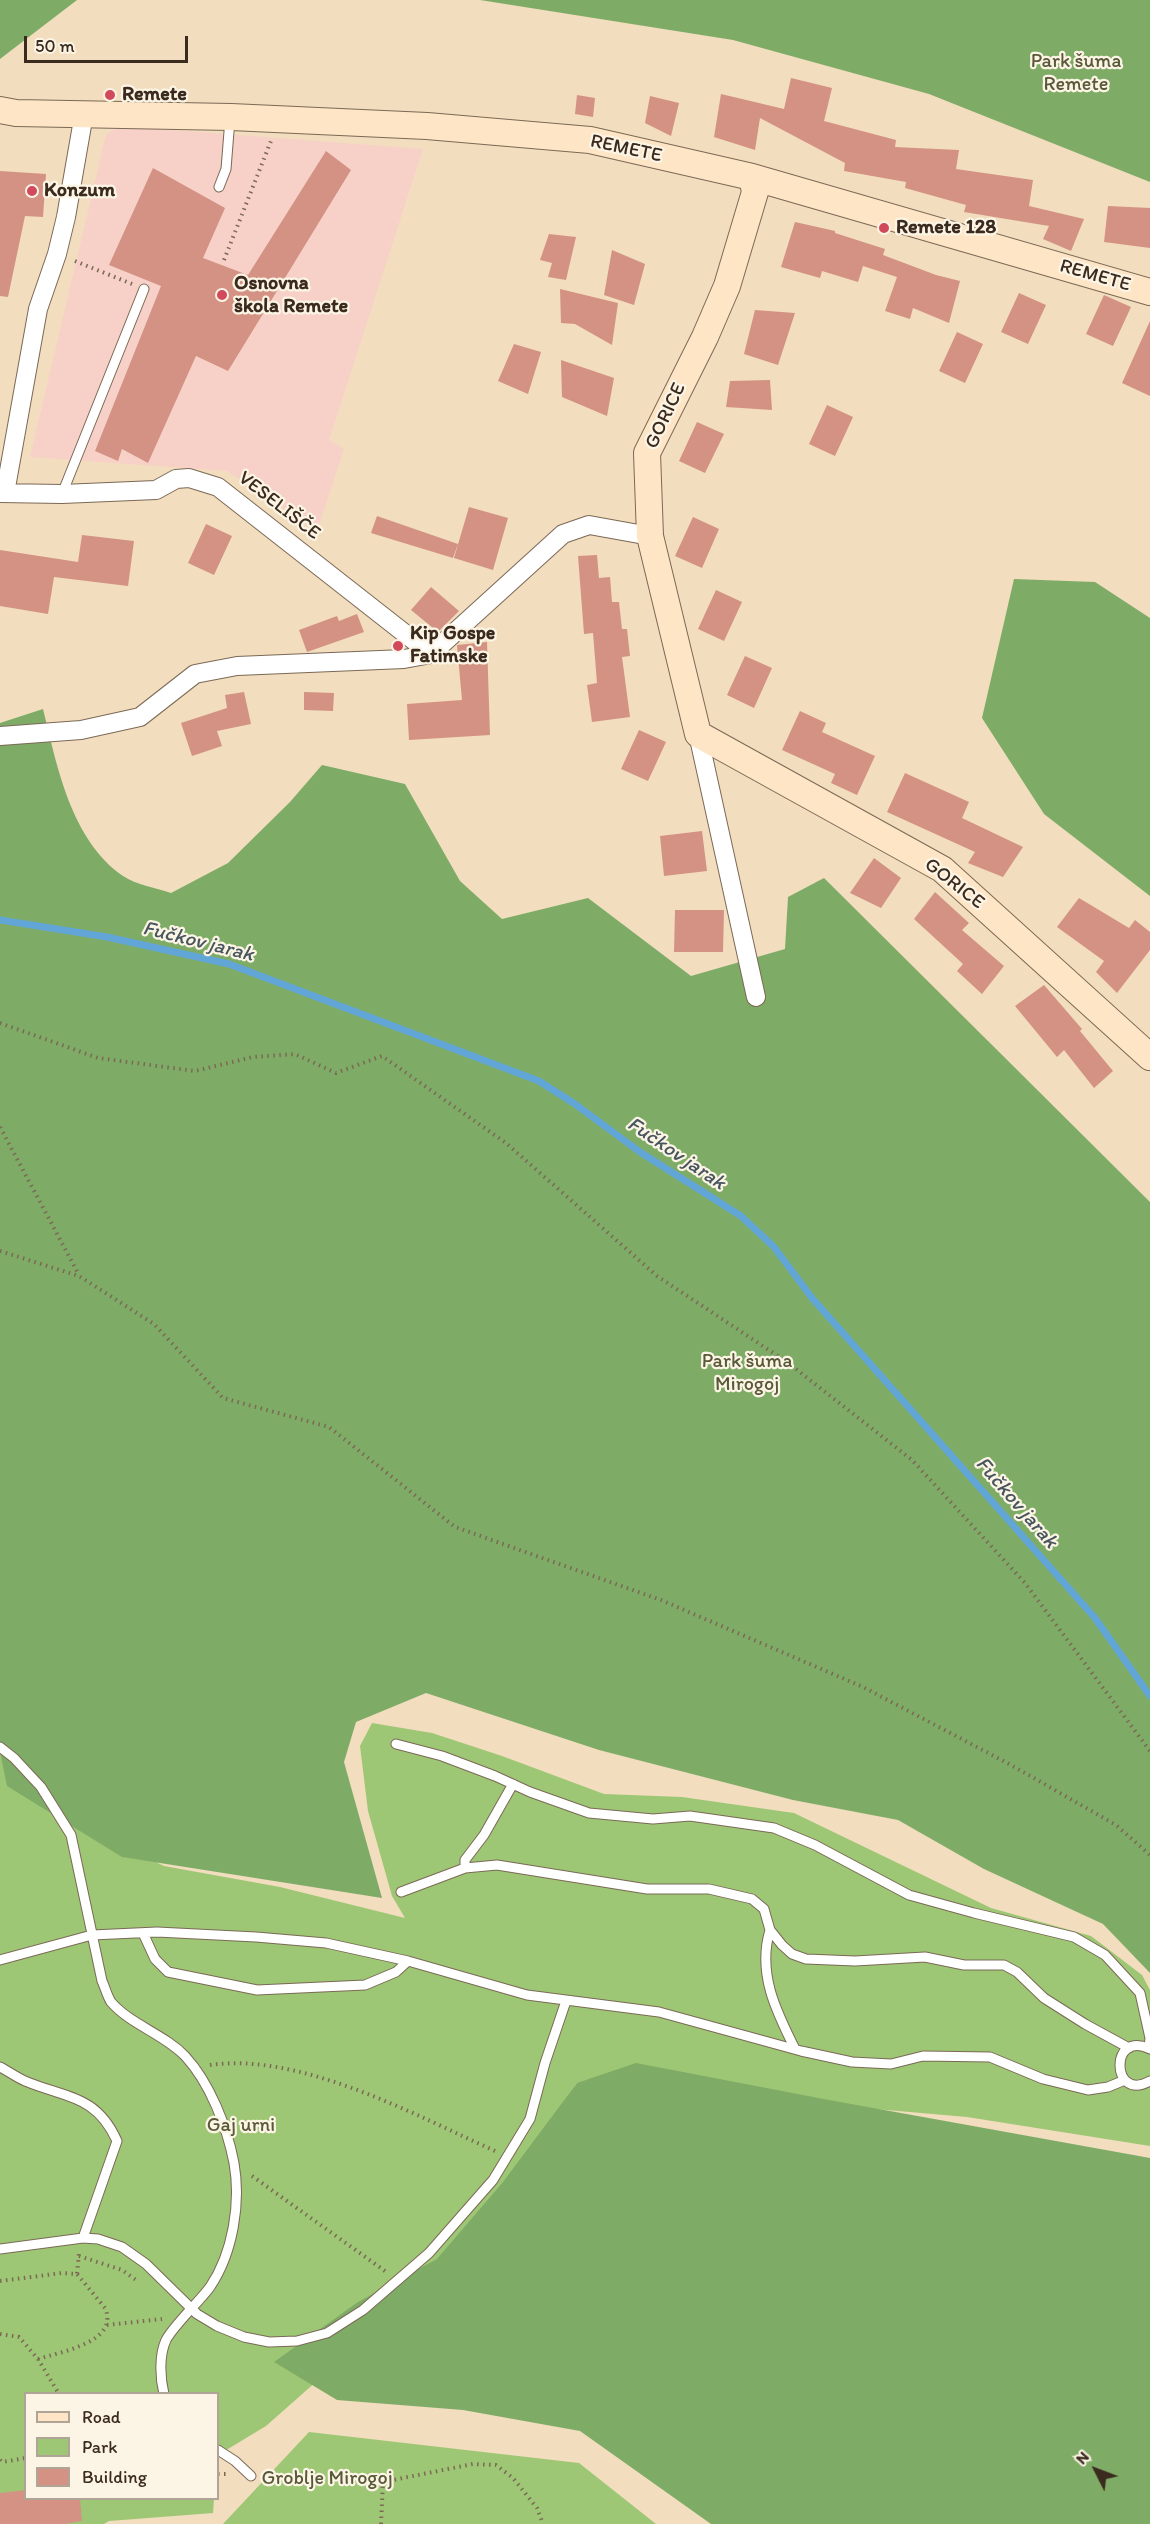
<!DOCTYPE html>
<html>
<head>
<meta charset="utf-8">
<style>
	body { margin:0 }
	#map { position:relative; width:1150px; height:2524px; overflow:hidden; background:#f2ddbe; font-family:Itim,sans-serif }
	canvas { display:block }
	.legend { position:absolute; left:24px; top:2392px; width:195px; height:108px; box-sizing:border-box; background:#fcf5e5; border:2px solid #afa495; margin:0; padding:8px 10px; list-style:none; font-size:18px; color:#3b2a1e }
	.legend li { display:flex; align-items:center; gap:12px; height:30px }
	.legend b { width:30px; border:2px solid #afa495 }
	.north { position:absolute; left:1066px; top:2440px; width:60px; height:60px; -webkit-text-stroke:4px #fcf5e5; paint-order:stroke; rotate:312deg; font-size:16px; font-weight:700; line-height:24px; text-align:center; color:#3b2a1e }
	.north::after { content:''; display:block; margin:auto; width:21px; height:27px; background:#3b2a1e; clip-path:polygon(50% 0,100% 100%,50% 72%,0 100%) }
	.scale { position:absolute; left:24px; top:36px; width:164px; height:27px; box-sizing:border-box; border:3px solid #3b2a1e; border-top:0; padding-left:8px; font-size:18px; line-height:21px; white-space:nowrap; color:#3b2a1e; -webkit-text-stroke:4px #fcf5e5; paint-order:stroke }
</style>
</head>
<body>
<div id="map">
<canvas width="1150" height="2524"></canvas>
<ul class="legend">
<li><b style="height:8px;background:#fde5c5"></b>Road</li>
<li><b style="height:16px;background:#9dc774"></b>Park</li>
<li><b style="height:16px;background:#d39283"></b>Building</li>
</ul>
<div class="north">N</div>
<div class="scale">50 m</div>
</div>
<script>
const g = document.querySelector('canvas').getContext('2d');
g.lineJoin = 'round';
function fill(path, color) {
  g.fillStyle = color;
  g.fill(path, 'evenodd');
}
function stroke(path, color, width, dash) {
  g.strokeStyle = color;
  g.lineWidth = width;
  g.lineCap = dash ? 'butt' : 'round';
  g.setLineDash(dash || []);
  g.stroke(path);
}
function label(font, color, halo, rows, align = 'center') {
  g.font = font + ' Itim,sans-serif';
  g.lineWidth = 4.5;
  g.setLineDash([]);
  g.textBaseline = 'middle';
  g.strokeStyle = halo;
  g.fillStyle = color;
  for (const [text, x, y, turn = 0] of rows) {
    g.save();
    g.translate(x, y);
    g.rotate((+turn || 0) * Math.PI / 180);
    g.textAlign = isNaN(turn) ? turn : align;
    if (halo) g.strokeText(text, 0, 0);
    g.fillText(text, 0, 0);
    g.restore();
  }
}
fill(new Path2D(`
	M119,126l304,23 -94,291 15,9 -27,82 -90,-60 -197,-14 76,-322z`), '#f7d1c7');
fill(new Path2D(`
	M372,1723l60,10 70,23 102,38 78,3 112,16 197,95 100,28 51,39 8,15v156l-183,-29 -390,-34 -131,184 -180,159 -48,29v-61h-192v104l188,1 -1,14 -104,8 -5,3h-104v-780l82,82 82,40 116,21 125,31 -13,-22 -24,-85 -8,-65z
	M309,2432l270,31 77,61h-433z`), '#9dc774');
fill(new Path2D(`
	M0,0h77l-77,59z
	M480,0h670v182l-221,-88 -196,-54z
	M1014,579l81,3 55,36v278l-106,-82 -62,-96z
	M43,709c14,57 28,131 80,167 13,9 34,12 48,17l57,-30 62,-61 32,-37 83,19 55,97 42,38 86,-21 103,78 94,-27 3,-52 36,-19 326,324v771l-47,-49 -119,-55 -86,-49 -105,-20 -194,-50 -173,-57 -70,29 -12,40 38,136 -260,-41 -115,-71 -7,-34v-1029z
	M636,2063l193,37 321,58v366h-439l-131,-93 -117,-21 -126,-10 -63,-38 84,-60 79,-43 66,-77 74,-99z`), '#7eac66');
stroke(new Path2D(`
	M0,920l107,17 122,27 310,117 36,23 65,48 101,64 33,31 38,51 283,320 55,78`), '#61a6d6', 7);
fill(new Path2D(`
	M791,78l41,10 -8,33 72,19 -1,7 64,3 -3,19 77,11 -4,26 55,13 -13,32 -28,-12 6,-13 -85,-14 2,-7 -61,-17 1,-6 -62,-11 1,-8 -85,-45 -5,32 -41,-13 7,-43 63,15z
	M577,95l18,3 -2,19 -18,-3z
	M650,96l29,7 -8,33 -26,-13z
	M326,151l25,19 -123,201 -32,-15 -48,107 -26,-14 -4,12 -23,-10 66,-165 -52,-21 44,-97 72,40 -22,50 45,17z
	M0,171l46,3 -3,43 -18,-1 -17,81 -8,-1z
	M1108,206l42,2v40l-46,-6z
	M795,222l40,9v2l50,16 -2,6 53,20 24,6 -11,42 -36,-15 -3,11 -25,-8 12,-34 -34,-11 -5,16 -36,-11 -2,7 -39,-11z
	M549,234l27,3 -10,43 -18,-3 4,-14 -12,-3z
	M612,250l33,14 -11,41 -30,-10z
	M560,289l58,14 -6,42 -37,-21 -14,-1z
	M1019,293l27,12 -18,39 -27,-12z
	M1104,295l27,12 -18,39 -27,-12z
	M755,310l40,3 -17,52 -34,-11z
	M1150,321v75l-28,-13z
	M957,332l26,12 -18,39 -26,-12z
	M514,344l27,8 -13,42 -30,-13z
	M561,360l53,18 -7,38 -45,-19z
	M770,380l2,30 -46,-3 4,-26z
	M827,405l26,12 -18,39 -26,-12z
	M697,422l27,12 -19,39 -26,-12z
	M469,507l39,11 -15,52 -39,-12z
	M377,516l81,28 -5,14 -82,-25z
	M693,517l26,12 -17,39 -27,-12z
	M206,524l26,12 -18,39 -26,-12z
	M82,535l52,6 -6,45 -74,-9 -6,37 -48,-8v-56l78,12z
	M597,555l2,23 11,-1 2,25h7l3,27h5l3,27 -8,1 8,60 -38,5 -5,-37 10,-2 -4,-50 -9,1 -6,-78z
	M431,587l28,24 -21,21 -27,-22z
	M716,590l26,12 -18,39 -26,-12z
	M357,614l7,18 -57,20 -8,-22 38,-14 2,5z
	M487,642l3,93 -81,5 -2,-36 55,-4 -5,-55z
	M745,656l27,12 -18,40 -27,-13z
	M244,692l7,32 -34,7 5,15 -30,10 -11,-33 46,-15 -2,-13z
	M304,692l30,1 -1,18 -29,-1z
	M800,711l26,12 -4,9 53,24 -18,39 -26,-12 4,-9 -53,-24z
	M639,730l27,12 -18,39 -27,-12z
	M905,773l64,29 -7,16 61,29 -20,30 -35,-14 7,-11 -88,-40z
	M702,831l5,40 -43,5 -4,-40z
	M874,858l27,20 -20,30 -31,-15z
	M935,892l34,31 -7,7 42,36 -22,28 -25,-23 6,-7 -49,-45z
	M1079,898l50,30 6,-8 15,12v18l-33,43 -21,-21 8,-11 -47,-34z
	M675,910h49l-1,42h-49z
	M1044,985l38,44 -2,2 33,40 -19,17 -30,-38 -7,7 -42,-51z
	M26,2490v9h54l2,22 -17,3h-65v-31z`), '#d39283');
const lane = new Path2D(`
	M219,187l7,-18 4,-50
	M62,494l82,-205
	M396,1744l46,12 53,20 35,16 59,21 64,6 37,-3 84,12 41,17 94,50 65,18 100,24 31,18 35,38 10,45 -1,10
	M0,1747l14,11 27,29 30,48 31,146c3,6 5,15 9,21 20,23 53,32 74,54 25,27 42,71 49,107 7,40 -1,90 -24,124 -11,15 -36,38 -44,53 -7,15 -6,38 -2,54
	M465,1868v-8l19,-25 29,-51
	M401,1892l64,-24 32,-3 150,24h62l43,10 12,10 6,21 12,15 10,9 14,5 49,2 70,-4 39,8h40l13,7 27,26 41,26 44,24
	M770,1930c-13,43 6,81 25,119
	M143,1933l12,26 13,13 89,18 108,-5 31,-13 12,-11
	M0,1960l92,-25 65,-3 99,5 70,6 82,18 119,34 132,17 142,39 51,11 39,2 32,-8 67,1 53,22 45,11 20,-3 17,-7
	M1150,2049c-41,-20 -39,54 0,32
	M0,2067c8,4 16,10 25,14 40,17 71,13 92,60l-34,97
	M0,2249l83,-11 15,1 24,8 24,17 51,50 20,12 27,11 25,5 28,-1 30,-8 36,-23 66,-57 64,-73 37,-61 15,-56 21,-62
	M218,2450l17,11 16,15`);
const street = new Path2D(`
	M0,493l62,1 94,-4 20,-11 13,-1 29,9 213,167
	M5,493l33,-184 19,-55 9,-37 18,-103
	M698,734l58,263
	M0,736l81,-6 59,-13 55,-43 42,-8 167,-7 27,-5 132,-120 26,-9 61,11`);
const secondary = new Path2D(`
	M0,110l16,3 215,4 196,9 163,14 162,37 398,115
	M752,177l3,15 -28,94 -22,51 -58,116 3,83 48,198 244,135 208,188`);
stroke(lane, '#7b6956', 11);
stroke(street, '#7b6956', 20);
stroke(secondary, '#7b6956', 28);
stroke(new Path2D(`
	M224,260l47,-119
	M75,261l57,23
	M0,1023l98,35 97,13 58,-14 42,-3 41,19 46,-17 124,87 151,133 130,86 125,98 113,123 125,168
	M0,1127l79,148
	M0,1251l79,25 75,48 69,74 106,29 126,100 206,73 202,87 148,78 105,60 34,30
	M210,2065c90,-13 205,50 285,86
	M252,2176l133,95
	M79,2256l43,14 17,12
	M0,2281l62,-8 15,1 2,-21
	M107,2325l55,-6
	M0,2334l19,3 19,22 21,35
	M38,2359c22,-7 82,-17 67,-51l-28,-34
	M0,2460l2,2 24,-4
	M218,2474h8
	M263,2476l120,6 90,-18 23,1 17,13 24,30 6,16
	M381,2524l2,-42`), '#7b6956', 4, [1.5, 4.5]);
stroke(lane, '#fff', 9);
stroke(street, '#fff', 18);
stroke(secondary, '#fde5c5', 26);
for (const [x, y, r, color] of [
	[110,95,6,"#d1495b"],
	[32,191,6,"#d1495b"],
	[884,228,6,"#d1495b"],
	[222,295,6,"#d1495b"],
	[398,646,6,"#d1495b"]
]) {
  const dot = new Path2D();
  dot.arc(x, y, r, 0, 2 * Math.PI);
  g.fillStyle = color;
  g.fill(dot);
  stroke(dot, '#fcf5e5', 2);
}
label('20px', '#585938', '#fcf5e5', [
	["Park šuma",1076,62],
	["Remete",1076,85],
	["Park šuma",747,1362],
	["Mirogoj",747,1385],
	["Gaj urni",241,2126],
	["Groblje Mirogoj",327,2479]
]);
label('bold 20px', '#3b2a1e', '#fcf5e5', [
	["Remete",122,95],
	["Konzum",44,191],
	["Remete 128",896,228],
	["Osnovna",234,284],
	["škola Remete",234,307],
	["Kip Gospe",410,634],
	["Fatimske",410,657]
], 'left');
label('20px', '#3b2a1e', '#fcf5e5', [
	["REMETE",626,149,12],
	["REMETE",1095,276,16],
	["GORICE",666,416,-65],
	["VESELIŠČE",279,506,38],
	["GORICE",954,884,38]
]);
label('italic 21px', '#48555e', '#fcf5e5', [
	["Fučkov jarak",198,942,14],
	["Fučkov jarak",676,1154,34],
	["Fučkov jarak",1016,1503,49]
]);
</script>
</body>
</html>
